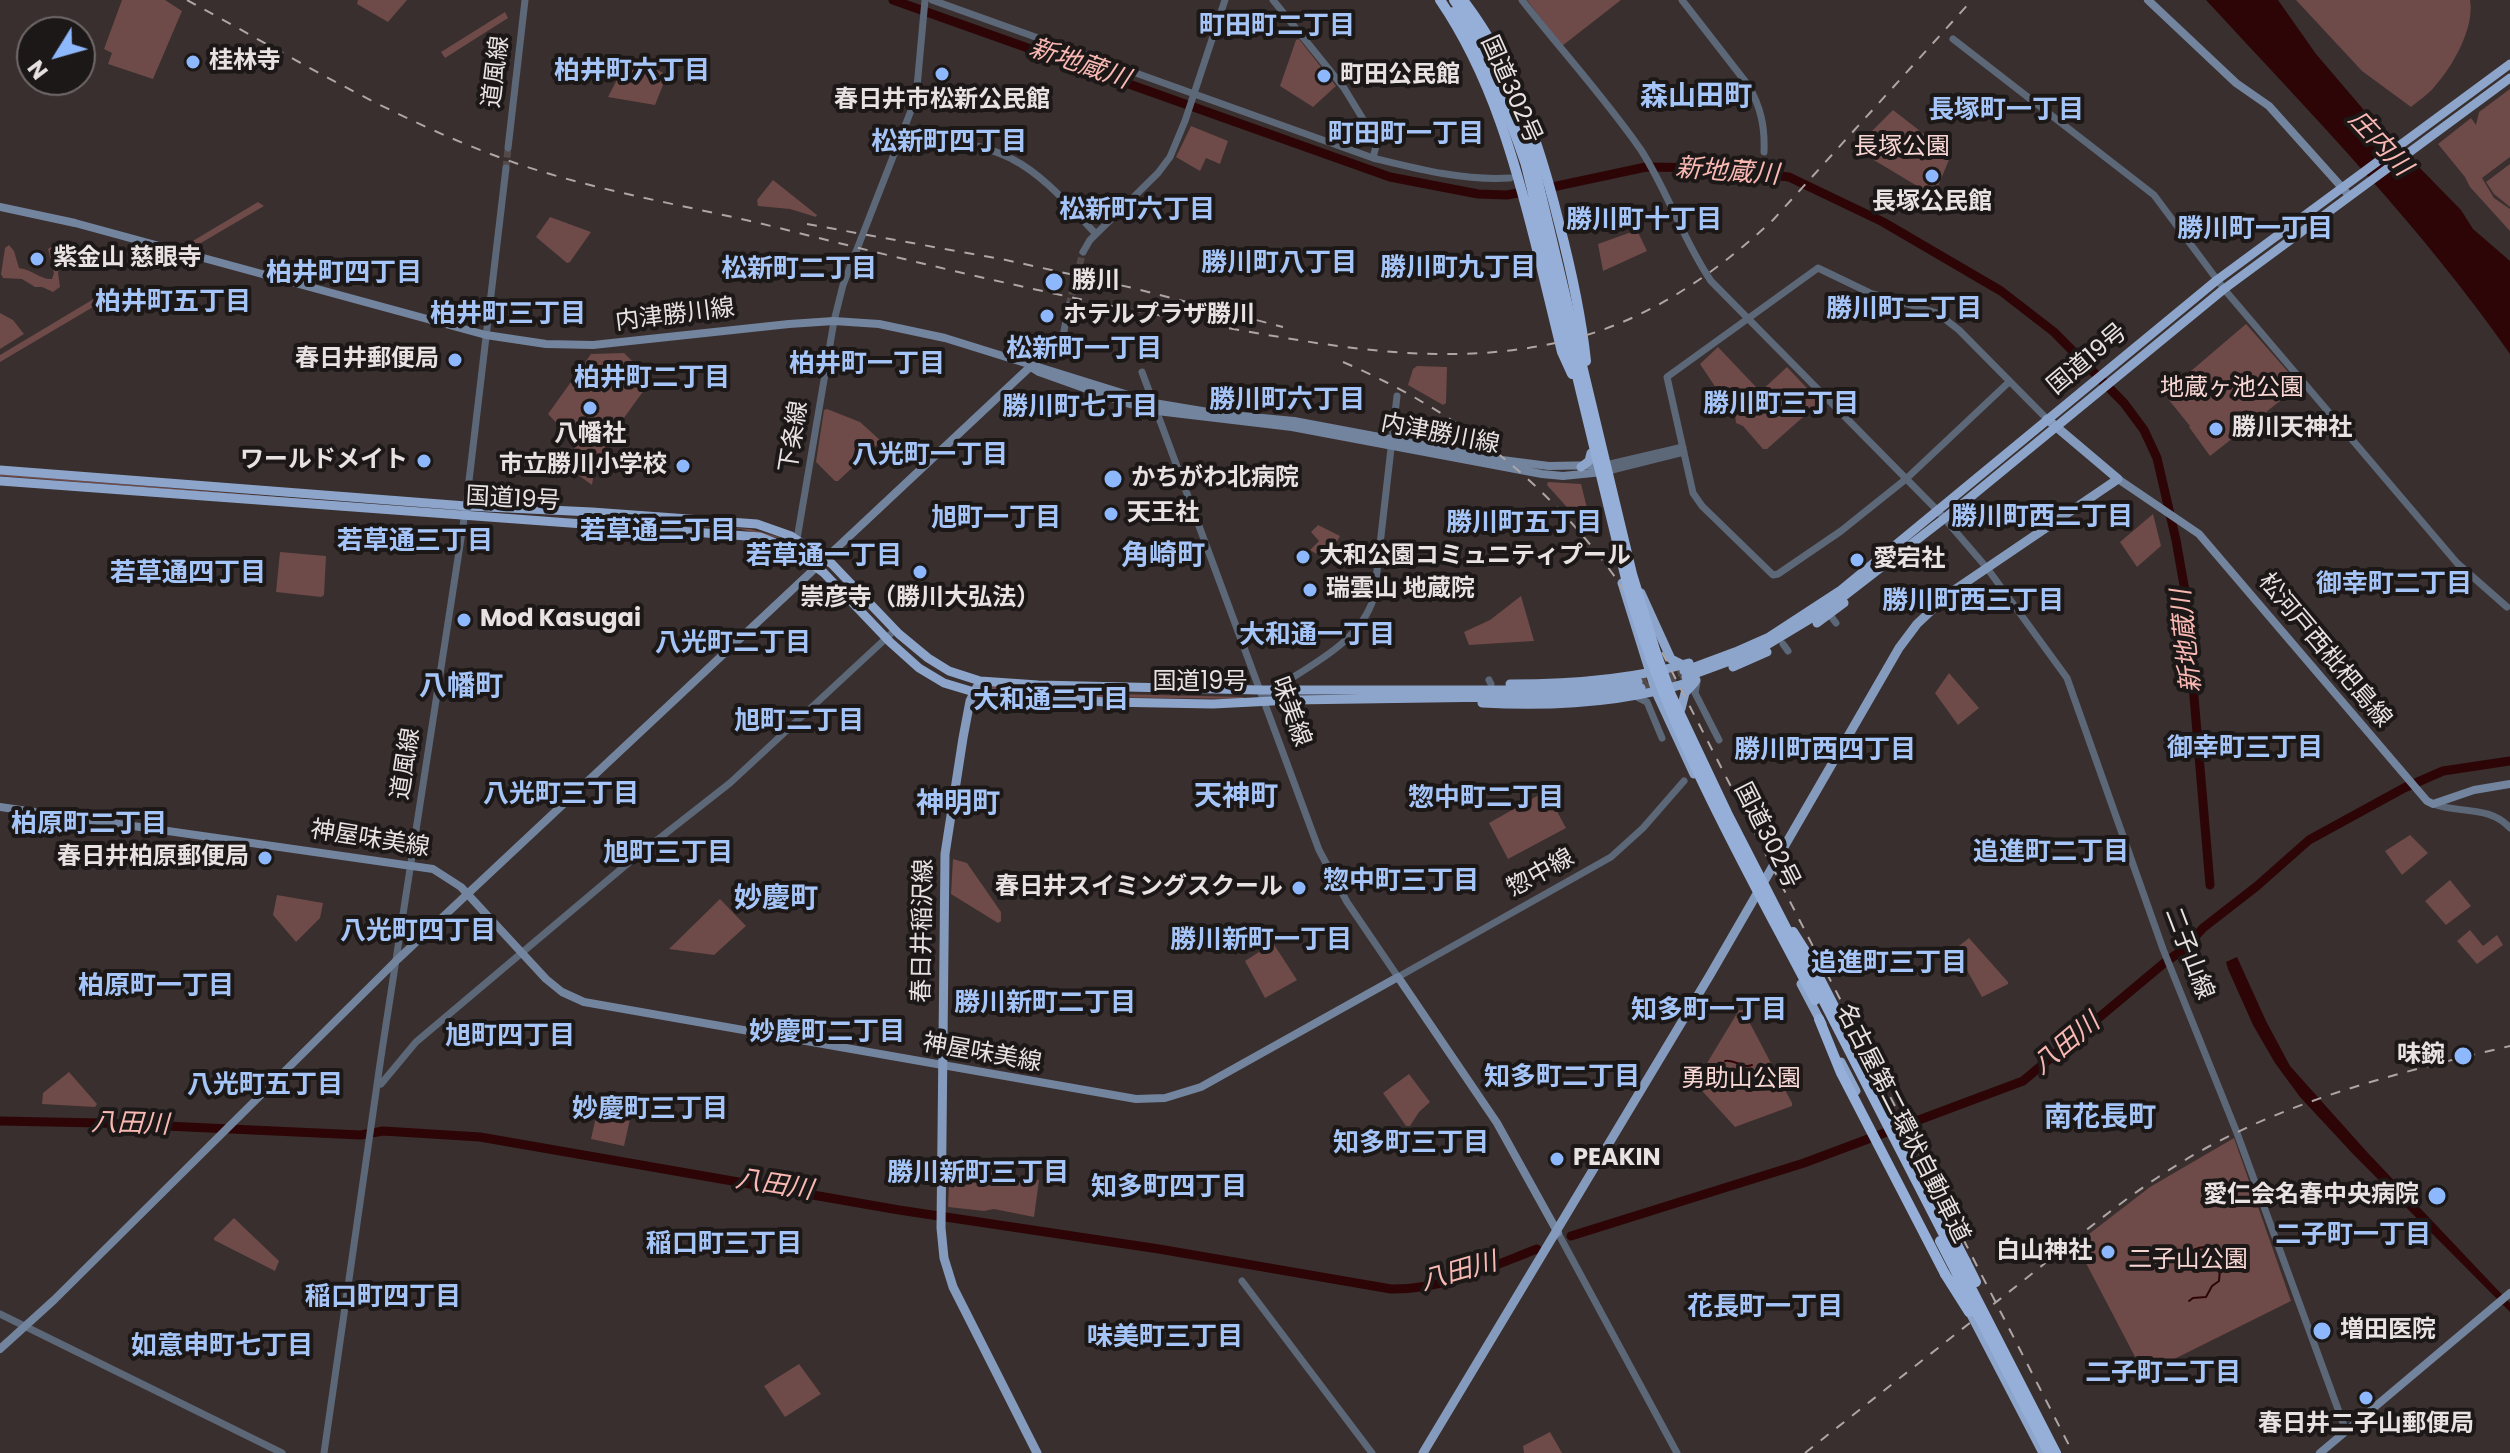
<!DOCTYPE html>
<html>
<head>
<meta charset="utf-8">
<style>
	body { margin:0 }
	#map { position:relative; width:2510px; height:1453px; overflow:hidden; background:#392f2e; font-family:Poppins,sans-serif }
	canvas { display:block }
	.north { position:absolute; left:16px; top:16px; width:80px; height:80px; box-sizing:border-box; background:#1d1818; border:2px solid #6f6969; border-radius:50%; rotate:233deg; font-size:22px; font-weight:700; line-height:32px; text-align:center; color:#e9e2e2 }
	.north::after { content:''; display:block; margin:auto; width:28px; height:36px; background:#8eb8fd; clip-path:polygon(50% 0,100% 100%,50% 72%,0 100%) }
</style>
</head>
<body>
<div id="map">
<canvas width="2510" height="1453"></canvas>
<div class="north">N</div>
</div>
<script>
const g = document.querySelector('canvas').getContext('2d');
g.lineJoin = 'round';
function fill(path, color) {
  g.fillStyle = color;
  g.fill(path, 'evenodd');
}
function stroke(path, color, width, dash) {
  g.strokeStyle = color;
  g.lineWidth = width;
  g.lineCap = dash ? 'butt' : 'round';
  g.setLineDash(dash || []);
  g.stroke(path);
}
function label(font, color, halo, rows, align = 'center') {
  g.font = font + ' Poppins,"Noto Sans JP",sans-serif';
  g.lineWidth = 8;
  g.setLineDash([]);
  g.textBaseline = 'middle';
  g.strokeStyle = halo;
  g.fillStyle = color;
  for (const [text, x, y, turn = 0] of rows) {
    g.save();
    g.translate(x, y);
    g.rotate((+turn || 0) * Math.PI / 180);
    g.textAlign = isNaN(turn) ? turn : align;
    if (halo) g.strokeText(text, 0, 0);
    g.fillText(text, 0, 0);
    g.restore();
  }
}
fill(new Path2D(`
	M122,0h43l17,11 -29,68 -45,-15 4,-11 -8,-4z
	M358,0h49l-19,22 -31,-18z
	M1527,0h94l-59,46z
	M2296,0h174c5,27 -17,66 -35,86 -6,8 -16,14 -24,21l-49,-36z
	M505,12l3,6 -63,40 -4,-6z
	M1299,39l37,47 -23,21 -33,-21 16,-46z
	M626,62l22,3 19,10 -12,30 -47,-8z
	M2510,89v68l-28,21 12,20 16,11v22l-40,-44 -5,-10 -27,-33 33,-26 5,7 3,-13z
	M1893,110l58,45 -17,41 -77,-46 -1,-3z
	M1191,126l37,15 -8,23 -14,-6 -6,13 -24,-14z
	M2510,164v43l-16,-13 -8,-12z
	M773,180l44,35 -1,2 -26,-8 -32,-3 -1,-6z
	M258,202l6,4 -70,41 -8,-2z
	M550,217l41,15 -21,30 -3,1 -31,-26z
	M1637,230l10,21 -44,20 -5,-27z
	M9,245l5,6 5,17c14,2 22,12 33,11l2,-6 -6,-24 3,-2 5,5 6,-1 3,5 -7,16 2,15 -7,5 -11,-5h-7l-13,-8 -19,-1 -2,-4 4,-26z
	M107,291l3,6 -110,65v-7z
	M0,313l13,7 11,14 -24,15z
	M2246,324l52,59v4l-88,69 -21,-29 1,-1 -26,-32z
	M1718,347l38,40 -24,25 -32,-48z
	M624,353l27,27c-21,32 -54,67 -59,105l-22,-16 -1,-10 9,-18 -8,-8h-4l-18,-19 43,-60z
	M1417,366l30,1 -1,36 -3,2 -35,-20 5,-16z
	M1787,367l33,35 -53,47h-4l-20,-23 -7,-3 -1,-8z
	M827,409l33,13 21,19 -43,40h-3l-19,-19 8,-52z
	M0,474l450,37 -450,-35z
	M1548,482l33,2 12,48 -2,2 -44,-49z
	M481,511l269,18 29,8 30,17 -31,-16 -38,-9z
	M2153,514l8,32 -24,21 -17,-25z
	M1318,525l22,11 -13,24 -17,-10 9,-9 -8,-9z
	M280,552l46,4 -2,39 -3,2 -45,-5z
	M1521,596l13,45 -65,4 -5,-13 26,-12z
	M1949,673l30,35 -21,17 -23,-32z
	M989,686l127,5 1,3 126,3 1,2 -151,-2 -101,-8z
	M1546,791l20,37 -58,31 -19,-36z
	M2410,835l18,18 -26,22 -17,-24z
	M953,859l14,4 34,49v9l-3,2 -47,-29z
	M2450,880l21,26 -25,19 -21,-24z
	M277,895l46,8 -3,15 -24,24 -23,-27z
	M720,899l26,27 -32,29 -45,-6z
	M2470,930l13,16 14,-11 6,10 -26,19 -20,-23z
	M1969,938l39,44v2l-26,13 -27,-48z
	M1273,943l24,37 -32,18 -20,-37z
	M1739,1010h4l49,93v3l-57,21 -40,-44z
	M69,1072l28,32 -2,3 -53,-3 1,-11z
	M1409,1074l21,28 -11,10 -9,14h-4l-23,-33z
	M599,1103l33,7 -8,36 -33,-7z
	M2234,1138l57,163 -147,73 -68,-130 74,-57z
	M950,1165l89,15 -5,37 -40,-8 -10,2 -36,-4z
	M234,1218l45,43 -4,10 -61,-31v-2z
	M799,1364l22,30 -36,23 -21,-31z
	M1550,1432l12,21h-38l-1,-7z`), '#6e4a48');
fill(new Path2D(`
	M2206,0h72l38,54 53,62 92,94 12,19 37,32v93c-88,-127 -199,-240 -304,-354z
	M2237,957l29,64 24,45 77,86 143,151v9l-157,-158 -53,-57 -25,-34 -22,-38 -25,-56 -2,-7z`), '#2d0506');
stroke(new Path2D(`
	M1725,1061c11,-2 16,8 27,4
	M2183,1259c9,-11 19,-15 33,-10l5,8 -2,24 -7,5 -6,11 -13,1 -4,3`), '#2d0506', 2);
stroke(new Path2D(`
	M893,0l497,177 88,17 29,1 22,-4
	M1543,189l103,-22 65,1 78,9 94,45 118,69 53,41 70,71 20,27 13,28 19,82 9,51 25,294
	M0,1121l101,2 260,12 22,-4 97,6 419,73 260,39 232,40c51,1 99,-22 146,-40
	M1571,1236l233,-73 219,-82 140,-117 21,-15 19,-21 54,-42 52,-46 95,-52 39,-17 67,-10`), '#2d0506', 9);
stroke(new Path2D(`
	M506,168l2,-20
	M1069,305l14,-53`), '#534a49', 7, [7, 3.5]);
stroke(new Path2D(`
	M1638,682l46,-11
	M1641,688l45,-11`), '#534a49', 9, [9, 4.5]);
stroke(new Path2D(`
	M932,0l441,158c45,11 91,23 137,20
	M1273,0l71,88 33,54 -4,16
	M1522,0c39,50 83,98 119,150 27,42 42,90 70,131l226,229 50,58 80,110 96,271 74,184 109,298
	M1682,0l66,85c13,22 17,42 16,67
	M1953,39l201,156 70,94 233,274 50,44
	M904,132c35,8 76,10 108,27 32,16 59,49 84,75
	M508,148l17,-148
	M1083,252l7,-12 68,-67 12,-16 15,-36 40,-121
	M1063,336l6,-31
	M1142,372l177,478 28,52 51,75 213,-120 32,-29 41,-47
	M2009,382l-103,97 -65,52 -63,43 -5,1 -71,-69 -9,-13 -26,-116 151,-109 52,25 67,20 22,17 88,89
	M1610,464l73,-17
	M1612,470l72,-18
	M797,539l37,-218 9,-36 69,-177 5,-21 8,-87
	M1830,615l6,8
	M1783,644l5,7
	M1489,680l2,4
	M1697,682l-2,11 24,47
	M1637,697l10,5 15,36
	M1264,703l9,-13c37,-25 87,-47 101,-93l23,-201
	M2433,804c27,10 56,1 77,24
	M381,1084l35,-42 217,-183 97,-76 165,-153
	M1558,1233l119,220
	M1242,1281l130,172
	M0,1314l282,139
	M324,1453l57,-396 85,-551 40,-338`), '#5c6778', 7);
stroke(new Path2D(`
	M2148,0l88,83 33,23 77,86
	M0,207l75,16 411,112 60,9 47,1 196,-21 45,-3 45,3 66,14 209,65 66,11 74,7 208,39 47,6 53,-1
	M1031,367l8,5 87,31 31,8 135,16 250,47 21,2 40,-4
	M2118,479l81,55 228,267 6,3 41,-14 36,-6
	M0,807l433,62 28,18 85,92 16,13 22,10 552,97 29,-1 36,-11 197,-110 99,146 61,110
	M0,1349l54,-49 344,-341 665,-623
	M2320,1453l190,-160`), '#73849f', 8);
stroke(new Path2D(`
	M977,687l-7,14 -7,37 -18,116 -4,374 3,30 9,29 84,166
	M1423,1453l287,-478 189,-327 18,-24 33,-31 168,-114 -71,-60`), '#859bbd', 9);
stroke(new Path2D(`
	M1581,467l8,-6 2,-8
	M0,470l466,36 126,6 165,12 34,12 41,28 67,70 29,24 21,13 31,10 58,4 222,5h287l91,-8
	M0,481l760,56 33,13 30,22 67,70 29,26 25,15 30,9 132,10 107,2 79,-4 276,-4 73,-8
	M1622,583l34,109 38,82
	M1641,593l30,66 10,5
	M1817,623l27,-20
	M1733,667l34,-15
	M1684,671l51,-19 34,-15 72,-47 376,-310 293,-216
	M1686,677l71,-26 73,-44 115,-89 279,-229 286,-211
	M1510,684c60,0 121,-4 179,-21
	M1482,703c71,4 146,0 214,-23
	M1681,709l4,-16 10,-11
	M1801,984l21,40
	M1841,1062l15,29
	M1967,1307l76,146`), '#8da5cb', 9);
stroke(new Path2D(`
	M1454,0c36,49 60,103 79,161
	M1463,0c51,67 76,142 96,223 12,46 22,91 27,138
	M1453,12c32,49 55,98 73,153
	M1538,253l24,99 10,22
	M1793,932l14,22 159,308
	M1819,1019l22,54 104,201`), '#95afd9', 10);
stroke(new Path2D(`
	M187,0c101,55 201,116 309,156 90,34 186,48 279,71 150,38 300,74 453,101 113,20 222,40 336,13 80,-18 150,-66 209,-121l199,-220
	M807,224l199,36 127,28 150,39
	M1343,362c142,61 248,157 321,294l409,797
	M1805,1453c73,-58 146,-115 219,-173 59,-47 116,-96 182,-132 96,-52 199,-77 304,-102`), '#aea6a6', 2, [10, 10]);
stroke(new Path2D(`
	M1440,0c52,76 76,165 98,253
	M1533,161l99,413 23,76 16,45 56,118 329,640
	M1526,165l103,426c40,145 117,276 186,409
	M1940,1241l109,212
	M1966,1262l10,20
	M1945,1274l24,38`), '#95afd9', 10);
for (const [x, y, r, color] of [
	[193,62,8,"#8eb8fd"],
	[942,74,8,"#8eb8fd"],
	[1324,76,8,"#8eb8fd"],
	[1932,176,8,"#8eb8fd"],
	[37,259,8,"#8eb8fd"],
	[1054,282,10,"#8eb8fd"],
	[1047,316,8,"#8eb8fd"],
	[455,360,8,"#8eb8fd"],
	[590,408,8,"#8eb8fd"],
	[2216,429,8,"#8eb8fd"],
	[424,461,8,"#8eb8fd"],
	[683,466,8,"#8eb8fd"],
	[1113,479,10,"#8eb8fd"],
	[1111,514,8,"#8eb8fd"],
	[1303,557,8,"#8eb8fd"],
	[1857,560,8,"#8eb8fd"],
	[920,572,8,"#8eb8fd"],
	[1310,590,8,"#8eb8fd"],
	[464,620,8,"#8eb8fd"],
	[265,858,8,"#8eb8fd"],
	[1299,888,8,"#8eb8fd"],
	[2463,1056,10,"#8eb8fd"],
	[1557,1159,8,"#8eb8fd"],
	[2437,1196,10,"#8eb8fd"],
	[2108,1252,8,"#8eb8fd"],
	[2322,1331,10,"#8eb8fd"],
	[2366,1398,8,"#8eb8fd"]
]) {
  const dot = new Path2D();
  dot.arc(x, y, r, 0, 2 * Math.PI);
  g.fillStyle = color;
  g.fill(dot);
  stroke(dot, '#1d1818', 3);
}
label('bold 24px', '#e9e2e2', '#1d1818', [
	["桂林寺",209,62],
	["町田公民館",1340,76],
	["春日井市松新公民館",942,101,"center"],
	["長塚公民館",1932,203,"center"],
	["紫金山 慈眼寺",53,259],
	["勝川",1072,282],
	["ホテルプラザ勝川",1063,316],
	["春日井郵便局",439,360,"right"],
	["勝川天神社",2232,429],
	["八幡社",590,435,"center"],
	["ワールドメイト",408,461,"right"],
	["市立勝川小学校",667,466,"right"],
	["かちがわ北病院",1131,479],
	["天王社",1127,514],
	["大和公園コミュニティプール",1319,557],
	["愛宕社",1873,560],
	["瑞雲山 地蔵院",1326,590],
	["崇彦寺（勝川大弘法）",920,599,"center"],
	["Mod Kasugai",480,620],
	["春日井柏原郵便局",249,858,"right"],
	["春日井スイミングスクール",1283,888,"right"],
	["味鋺",2445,1056,"right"],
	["PEAKIN",1573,1159],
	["愛仁会名春中央病院",2419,1196,"right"],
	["白山神社",2092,1252,"right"],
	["増田医院",2340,1331],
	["春日井二子山郵便局",2366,1425,"center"]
], 'left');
label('24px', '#e9e2e2', '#1d1818', [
	["道風線",497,72,-83],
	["国道302号",1510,90,66],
	["内津勝川線",675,316,-7],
	["国道19号",2088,360,-40],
	["内津勝川線",1440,435,11],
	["下条線",795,437,-81],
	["国道19号",513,500,3],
	["松河戸西枇杷島線",2324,651,50],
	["国道19号",1200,683],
	["味美線",1290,712,70],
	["道風線",407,764,-81],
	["国道302号",1766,836,63],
	["神屋味美線",370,840,9],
	["惣中線",1541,874,-29],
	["春日井稲沢線",924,931,-89],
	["二子山線",2188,954,69],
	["神屋味美線",982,1054,10],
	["名古屋第二環状自動車道",1902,1124,63]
]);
label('24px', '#f8d6d3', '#1d1818', [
	["長塚公園",1902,148],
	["地蔵ヶ池公園",2232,389],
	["勇助山公園",1741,1080],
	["二子山公園",2188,1261]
]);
label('bold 26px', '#a5c5f8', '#1d1818', [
	["町田町二丁目",1277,27],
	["柏井町六丁目",632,72],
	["長塚町一丁目",2006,111],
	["町田町一丁目",1406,135],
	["松新町四丁目",949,143],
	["松新町六丁目",1137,211],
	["勝川町十丁目",1644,221],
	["勝川町一丁目",2255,230],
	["勝川町八丁目",1279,264],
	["勝川町九丁目",1458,269],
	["松新町二丁目",799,270],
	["柏井町四丁目",344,274],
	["柏井町五丁目",173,303],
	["勝川町二丁目",1904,310],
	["柏井町三丁目",508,315],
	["松新町一丁目",1084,350],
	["柏井町一丁目",867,365],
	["柏井町二丁目",652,379],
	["勝川町六丁目",1287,401],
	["勝川町三丁目",1781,405],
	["勝川町七丁目",1080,408],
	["八光町一丁目",930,456],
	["勝川町西二丁目",2042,518],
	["旭町一丁目",996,519],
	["勝川町五丁目",1524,524],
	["若草通二丁目",658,532],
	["若草通三丁目",415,542],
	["若草通一丁目",824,557],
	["若草通四丁目",188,574],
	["御幸町二丁目",2394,585],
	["勝川町西三丁目",1973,602],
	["大和通一丁目",1317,636],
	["八光町二丁目",733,644],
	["大和通二丁目",1051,701],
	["旭町二丁目",799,722],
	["御幸町三丁目",2245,749],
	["勝川町西四丁目",1825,751],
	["八光町三丁目",561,795],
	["惣中町二丁目",1486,799],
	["柏原町二丁目",89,825],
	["追進町二丁目",2051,853],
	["旭町三丁目",668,854],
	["惣中町三丁目",1401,882],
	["八光町四丁目",418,932],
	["勝川新町一丁目",1261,941],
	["追進町三丁目",1889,964],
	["柏原町一丁目",156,987],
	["勝川新町二丁目",1045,1004],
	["知多町一丁目",1709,1011],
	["妙慶町二丁目",827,1033],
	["旭町四丁目",510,1037],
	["知多町二丁目",1562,1078],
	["八光町五丁目",265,1086],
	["妙慶町三丁目",650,1110],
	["知多町三丁目",1411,1144],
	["勝川新町三丁目",978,1174],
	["知多町四丁目",1169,1188],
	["二子町一丁目",2353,1236],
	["稲口町三丁目",724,1245],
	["稲口町四丁目",383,1298],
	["花長町一丁目",1765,1308],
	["味美町三丁目",1165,1338],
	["如意申町七丁目",222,1347],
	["二子町二丁目",2163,1374]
]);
label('italic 26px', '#fab8b3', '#1d1818', [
	["新地蔵川",1079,65,19],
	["庄内川",2379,144,47],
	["新地蔵川",1727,173,4],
	["新地蔵川",2188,641,-96],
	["八田川",2067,1045,-40],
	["八田川",130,1125,2],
	["八田川",774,1186,9],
	["八田川",1459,1273,-16]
]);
label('bold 28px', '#a5c5f8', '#1d1818', [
	["森山田町",1696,98],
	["角崎町",1163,557],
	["八幡町",461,688],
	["天神町",1236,798],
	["神明町",958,805],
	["妙慶町",776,900],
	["南花長町",2100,1119]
]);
</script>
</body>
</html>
